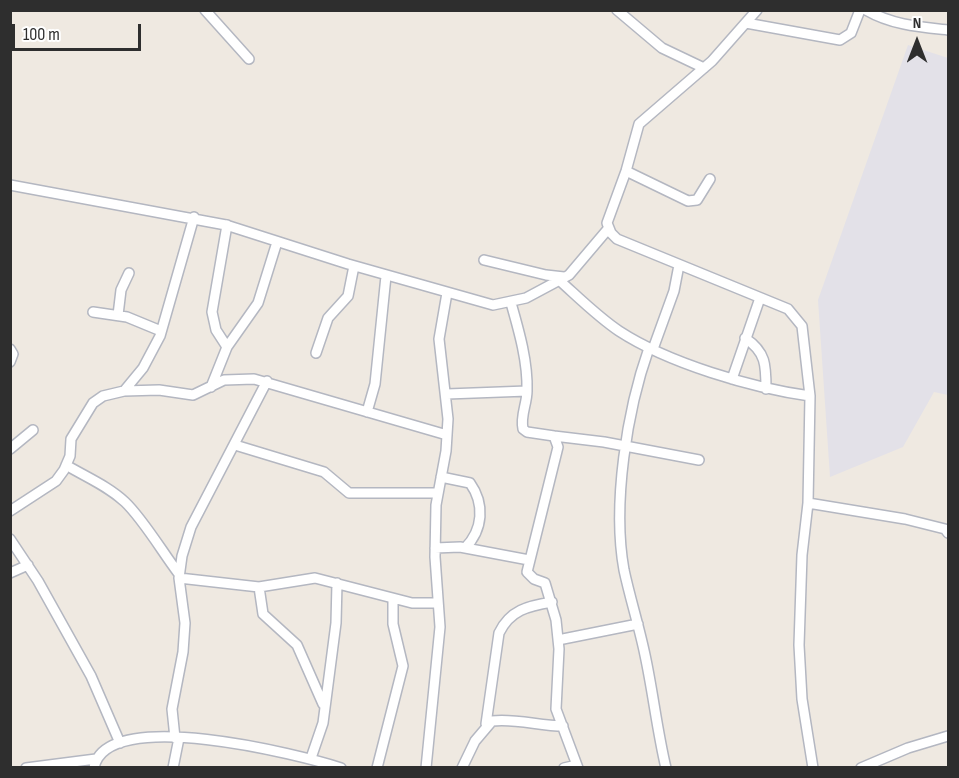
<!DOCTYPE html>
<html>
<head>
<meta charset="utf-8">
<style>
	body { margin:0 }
	#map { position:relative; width:959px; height:778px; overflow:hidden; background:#efe9e1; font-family:"Sofia Sans Condensed",sans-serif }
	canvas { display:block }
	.frame { position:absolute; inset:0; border:12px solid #2e2e2e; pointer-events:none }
	.north { position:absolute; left:887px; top:12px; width:60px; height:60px; -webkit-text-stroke:4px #fff; paint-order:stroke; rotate:0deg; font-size:16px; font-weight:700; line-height:24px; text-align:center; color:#2e2e2e }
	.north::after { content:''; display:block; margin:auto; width:21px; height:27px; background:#2e2e2e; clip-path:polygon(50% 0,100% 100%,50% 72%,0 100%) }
	.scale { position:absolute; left:12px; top:24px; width:129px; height:27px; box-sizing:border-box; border:3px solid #2e2e2e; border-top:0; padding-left:8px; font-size:18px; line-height:21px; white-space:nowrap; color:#2e2e2e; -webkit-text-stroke:4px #fff; paint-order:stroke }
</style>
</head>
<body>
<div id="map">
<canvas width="959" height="778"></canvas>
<div class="frame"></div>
<div class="north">N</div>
<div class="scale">100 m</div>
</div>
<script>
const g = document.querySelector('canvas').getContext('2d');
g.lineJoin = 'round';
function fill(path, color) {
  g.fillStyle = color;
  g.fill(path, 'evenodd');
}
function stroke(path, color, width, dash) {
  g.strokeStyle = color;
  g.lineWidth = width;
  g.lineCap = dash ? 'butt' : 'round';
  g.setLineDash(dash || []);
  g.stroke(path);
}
fill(new Path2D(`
	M908,45l40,13v337l-14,-3 -31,55 -73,30 -12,-177z`), '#e3e1e8');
const minor = new Path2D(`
	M205,10l44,49
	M617,10l45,38 42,20
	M757,10l-45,51 -73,63 -13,47 -19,52 4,10 6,6 171,70 14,17 8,70 -2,107 -6,52 -3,90 3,54 11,69
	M866,10c26,15 54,17 82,20
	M746,23l94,17 11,-7 9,-23
	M626,171l62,30 9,-1 13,-21
	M10,185l216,40 122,39 145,41 33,-7 43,-23 39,-46
	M227,225l-15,87 4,18 11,17
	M484,260l62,15 18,2
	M559,280c19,17 39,37 60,51 49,32 133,57 191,65
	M511,303c8,28 17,59 16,88 0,13 -7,25 -4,38l4,3 27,4 4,11 -31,125 7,7 11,4 11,37 3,29 -3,60 22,59
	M93,312l34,5 34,14
	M118,315l3,-25 8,-17
	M745,338c21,14 21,27 21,51
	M649,348c-22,62 -37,156 -25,222 6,28 15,56 21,85 8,37 12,75 21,113
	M10,349l3,5 -3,8
	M653,349l21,-58 5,-26
	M316,353l12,-35 20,-22 6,-30
	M732,379l28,-81
	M211,387l16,-40 31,-44 19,-61
	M124,391l35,-1 34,5 31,-15 30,-1 193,56
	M447,394l80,-3
	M367,412l8,-28 11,-108
	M554,436l50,6 95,18
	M235,445l89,27 25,21h89
	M10,449l23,-19
	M66,465c20,12 42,21 59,37 18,17 38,51 54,72
	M441,477l29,6c15,21 13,47 -5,65
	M808,503l97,16 40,10 3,4
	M10,511l46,-30 8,-11 6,-14 1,-17 22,-36 10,-7 21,-5 19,-23 17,-32 34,-119
	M10,539l28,42 53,95 29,67
	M435,548l25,-1 69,13
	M10,573l18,-8
	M179,578l80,9 56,-9 97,25h26
	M259,587l4,27 34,31 26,59
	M558,640l80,-16
	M486,724l13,-91c11,-23 29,-27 53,-31
	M175,738l-3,-29 11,-57 2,-29 -6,-45 3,-22 9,-29 76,-146
	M311,758l12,-35 13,-100 1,-40
	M26,768l70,-9
	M94,768c11,-63 207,-13 247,0
	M173,768l6,-30
	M377,768l26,-102 -10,-42v-25
	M426,768l14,-141 -5,-70 1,-52 10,-54 2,-32 -9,-80 8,-46
	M462,768l13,-27 17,-20c23,-3 48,5 71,5
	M564,768l13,-3
	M861,768l47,-20 40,-12`);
stroke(minor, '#b4b7c1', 12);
stroke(minor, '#fff', 9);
</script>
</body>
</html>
